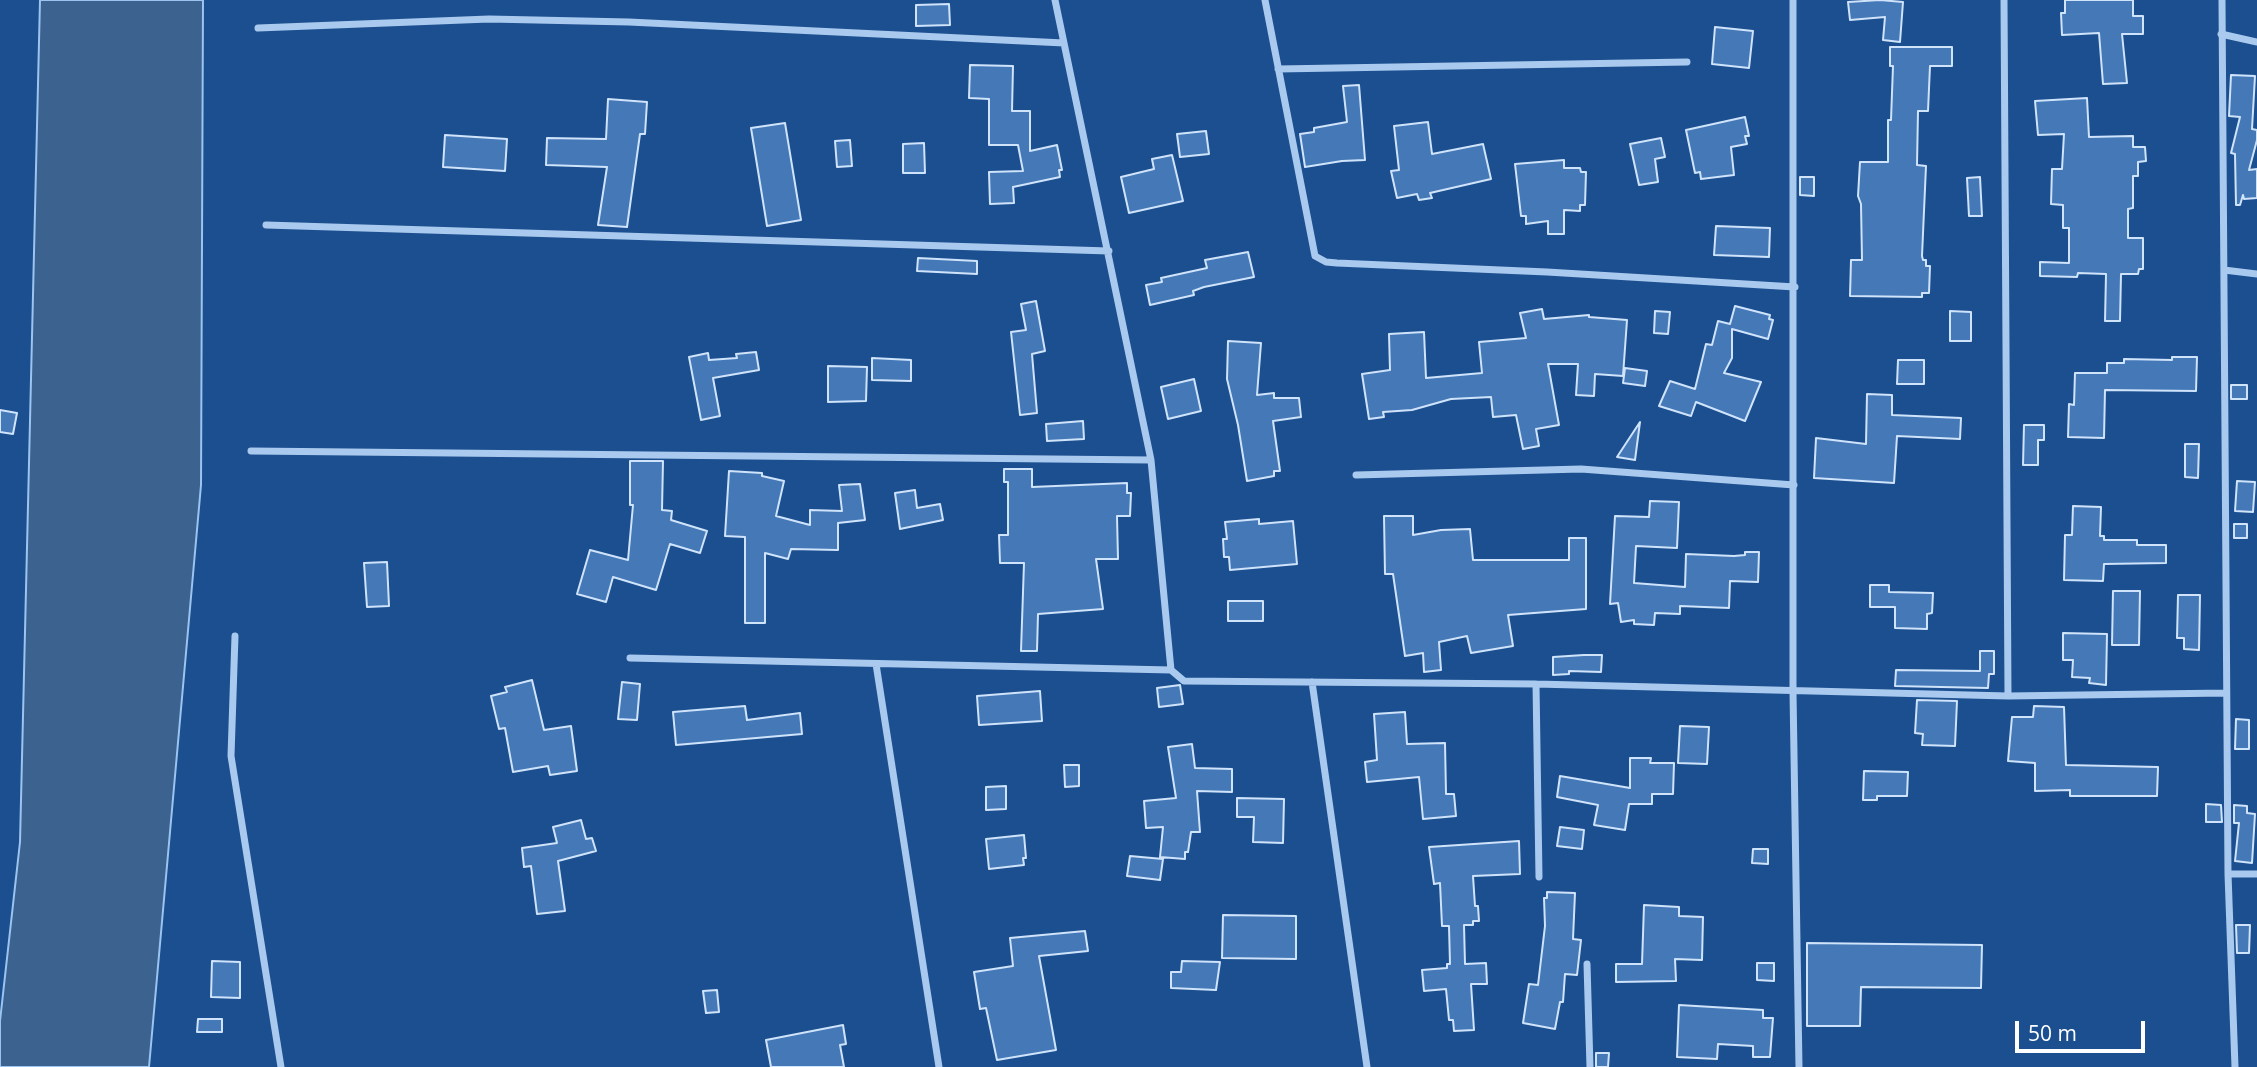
<!DOCTYPE html>
<html>
<head>
<meta charset="utf-8">
<style>
	body { margin:0 }
	#map { position:relative; width:2257px; height:1067px; overflow:hidden; background:#1b4f8f; font-family:"Open Sans",sans-serif }
	canvas { display:block }
	.scale { position:absolute; left:2015px; top:1021px; width:130px; height:32px; box-sizing:border-box; border:4px solid #fff; border-top:0; padding-left:9px; font-size:21px; line-height:24px; white-space:nowrap; color:#fff; -webkit-text-stroke:5px #1b4f8f; paint-order:stroke }
</style>
</head>
<body>
<div id="map">
<canvas width="2257" height="1067"></canvas>
<div class="scale">50 m</div>
</div>
<script>
const g = document.querySelector('canvas').getContext('2d');
g.lineJoin = 'round';
function fill(path, color) {
  g.fillStyle = color;
  g.fill(path, 'evenodd');
}
function stroke(path, color, width, dash) {
  g.strokeStyle = color;
  g.lineWidth = width;
  g.lineCap = dash ? 'butt' : 'round';
  g.setLineDash(dash || []);
  g.stroke(path);
}
const water = new Path2D(`
	M40,0h163l-2,485 -52,582h-149v-46l20,-179z`);
fill(water, '#3c6290');
stroke(water, '#9cc4f0', 2);
const building = new Path2D(`
	M1880,0l23,2 -3,40 -17,-2 2,-23 -35,3 -2,-18z
	M2065,0h68v16h10v18h-21l5,49 -24,1 -4,-51 -37,2 -1,-22h4z
	M949,4l1,21 -34,1v-21z
	M1715,27l38,4 -4,37 -37,-4z
	M1890,47h62v19h-22l-2,45h-10l-1,54 9,1 -4,90 1,4h3v6h4l-1,27h-7v4l-72,-1 1,-36h11l-1,-56 -3,-8 2,-34h28v-42h3l2,-54h-3z
	M970,65l43,1 -1,45h18v40l27,-6 5,25h-3l1,7 -47,10 1,16 -24,1 -1,-32 34,-1 -5,-26h-29v-46l-20,-1z
	M2231,75l24,1 -3,53 5,1v10l-8,30 8,-1v29l-13,1 -1,-4 -3,10h-4l-1,-51 -4,-1 9,-36 -11,-1z
	M1359,85l6,75 -23,1 -37,6 -5,-33 14,-2v-4l33,-6 -4,-36z
	M2087,98l2,39 44,-1v11h12l1,14 -8,1v14h-5v32l-5,1v29h15v31h-4l-1,5h-17l-1,47h-15l1,-47 -28,-1 -1,4 -37,-1v-14l29,1v-35h-6v-23l-12,-1 1,-35h10l2,-35 -26,1 -3,-34z
	M608,99l39,3 -2,32h-5l-13,93 -29,-2 9,-58 -61,-2 1,-27 59,1z
	M1745,117l4,19h-4l2,8 -16,3 3,28 -33,4 -1,-7 -5,1 -9,-43z
	M1428,122l4,32 51,-10 8,35 -61,14 2,5 -13,2 -2,-6 -20,4 -6,-27 8,-1 -5,-44z
	M785,123l16,97 -34,6 -16,-98z
	M1206,131l3,23 -29,3 -3,-23z
	M445,135l62,4 -2,32 -62,-4z
	M1661,138l4,19 -10,2 3,23 -19,3 -9,-41z
	M850,140l2,26 -15,1 -2,-26z
	M924,143l1,30h-22v-29z
	M1172,155l11,46 -54,12 -8,-36 33,-8 -2,-10z
	M1564,160v8h16l1,4h5l-1,33h-5v6l-16,-1v24h-16v-13l-22,3v-8h-5l-6,-52z
	M1800,177h14v19l-14,-1z
	M1980,177l2,39h-13l-2,-38z
	M1716,226l54,2 -1,29 -55,-2z
	M1248,252l6,25 -50,10 -11,4 1,4 -44,10 -4,-20 16,-3 -1,-4 46,-10 -2,-8z
	M918,258l59,3v13l-60,-3z
	M1036,301l9,50 -13,3 5,59 -17,2 -9,-83 15,-2 -5,-26z
	M1735,306l35,9 -1,4 4,1 -5,19 -36,-10v29l-8,15 37,9 -16,39 -49,-19 -5,14 -32,-10 11,-25 25,8 11,-45 6,1 6,-24 12,3z
	M1542,309l2,10 45,-4v2l38,3 -4,56 -28,-2 -1,22 -18,-1 2,-31h-30l11,61 -23,4 3,17 -16,3 -7,-34 -23,2 -2,-20 -40,2 -39,11 -29,2 1,5 -15,2 -7,-45 28,-4 -1,-36 35,-2 2,46 56,-5 -3,-31 47,-4 -6,-25z
	M1655,311l15,1 -2,22 -14,-1z
	M1950,311l21,1v29h-21z
	M1228,341l33,2 -4,52 17,-2v5h25l2,19 -28,4 7,50h-6v5l-27,5 -9,-56 -11,-46z
	M756,352l3,18 -46,8 7,38 -19,4 -12,-63 19,-4 1,7 28,-2 -1,-4z
	M2172,357h25l-1,34 -91,-1 -1,48 -36,-1 1,-33 5,1 1,-32h32v-10h17v-4l48,1z
	M872,358l39,2v21l-39,-1z
	M1898,360h26v24h-27z
	M828,366l39,1 -1,34 -38,1z
	M1625,368l22,3 -2,15 -22,-3z
	M1194,379l7,32 -33,8 -7,-32z
	M2231,385h16v14h-16z
	M1867,394l25,1v20l69,3 -1,21 -63,-3 -3,47 -80,-5 2,-40 50,6z
	M0,410l17,3 -4,21 -13,-2z
	M1083,421l1,18 -37,2 -1,-17z
	M1640,422l-5,38 -18,-3z
	M2024,425h20v15h-6v25h-15z
	M2185,444h14l-1,34 -13,-1z
	M630,461h33l-1,49 10,1 -1,9 36,11 -7,22 -30,-9 -14,46 -43,-13 -7,25 -29,-8 13,-44 38,10 5,-55h-3z
	M1004,469h28v18l95,-4v10h4l-1,23h-13l1,43h-22l7,50 -65,5 -1,37h-16l3,-88h-24l-1,-28h9v-53h-4z
	M729,471l33,2v3l22,5 -8,35 34,9v-15l32,1 -3,-26 21,-1 5,36 -27,3v27l-47,-1 -3,10 -23,-6v70h-20v-86l-20,-1z
	M2237,481l18,1 -2,30 -18,-1z
	M915,490l2,18 23,-4 3,16 -43,9 -5,-36z
	M1650,501l29,1 -2,46 -41,-2 -2,37 51,4 1,-33 48,2 11,-1v-3h14l-1,30 -28,-1 -1,27 -49,-2v8l-25,-1 -1,12 -20,-1v-4l-13,2 -3,-19 -8,1 5,-88 34,1z
	M2073,506l28,1 -1,29h4v4h33v5h29v18l-62,1 -1,17 -39,-1 1,-45h7z
	M1384,516h29v19l28,-5 29,-1 3,31h96v-22h17v71l-78,6 5,31 -42,7 -4,-17 -28,6 2,28 -17,2 -1,-19 -18,3 -12,-82h-8z
	M1259,519v5l34,-3 4,43 -67,6 -1,-13h-5l-1,-18h4l-2,-17z
	M2234,524h13v14h-13z
	M387,562l2,44 -22,1 -3,-44z
	M1870,585h19v7l44,1 -1,20 -5,1v15l-32,-1v-21h-25z
	M2113,591h27l-1,54h-27z
	M2178,595h22l-1,55 -15,-1v-11h-7z
	M1228,601h35v20h-35z
	M2063,633l44,1 -1,51 -17,-2 1,-5 -18,-1 1,-17h-10z
	M1980,651h14v23h-5l-1,14 -93,-2 1,-16 84,1z
	M1584,655h18l-1,17 -32,-1v3l-16,1v-18z
	M532,680l12,50 27,-4 6,45 -27,4 -2,-9 -35,6 -8,-44 -6,1 -8,-33 16,-4 -2,-5z
	M622,682l18,2 -3,36 -19,-1z
	M1180,685l3,19 -24,3 -2,-19z
	M1040,691l2,30 -63,4 -2,-29z
	M1917,700l40,1 -2,45 -33,-1 1,-11 -8,-1z
	M745,706l2,14 53,-7 2,21 -126,11 -3,-33z
	M2034,706l30,1 2,58 92,2 -1,29h-87v-6l-35,1v-28l-27,-2 4,-44h21z
	M1405,712l2,32 38,-1 1,51h8l2,22 -33,3 -4,-42 -52,5 -2,-20 12,-2 -3,-46z
	M2236,719l13,1v29h-14z
	M1680,726l29,1 -2,37 -29,-1z
	M1192,744l3,24 37,1v23l-35,-1 3,41h-9l-3,20h-3v7l-25,-2 3,-30 -17,1 -2,-27 32,-3 -8,-51z
	M1630,758h21l-1,5h24l-1,31h-21v10h-23l-4,26 -31,-5 4,-20 -41,-8 3,-21 70,12z
	M1064,765h15v21l-14,1z
	M1864,771l44,1 -1,24h-30v4h-14z
	M1006,786v23l-20,1v-23z
	M1237,798l47,1 -1,44 -30,-1 1,-25h-17z
	M2206,804l15,1 1,17h-16z
	M2234,805l13,1v7l8,1 -3,49 -17,-2 4,-38h-5z
	M581,820l5,19 6,-1 4,13 -38,10 7,50 -28,3 -6,-48 -7,1 -2,-19 35,-5 -4,-16z
	M1560,827l24,3 -2,19 -25,-3z
	M1024,835l2,23h-3l1,7 -35,4 -3,-30z
	M1519,841l1,33 -47,2 2,30h3l1,15h-6v4h-9l1,39 21,-1 1,21h-16l3,46 -20,1 -1,-11h-4l-3,-31 -22,2 -2,-21 25,-2v-4h3l-1,-38h-7l-2,-43 -6,1 -5,-37z
	M1753,849h15v15l-16,-1z
	M1130,856l33,3 -3,21 -33,-4z
	M1547,892l28,1 -2,46 8,1 -4,35 -12,-1 -2,28h-3l-5,27 -32,-6 6,-39 9,1 7,-59 -1,-28h3z
	M1644,905l35,2v9l24,1 -1,43 -27,-1 1,22 -60,1v-18h26z
	M1223,915l73,1v43l-74,-1z
	M2236,925h14l-1,28h-12z
	M1085,931l3,20 -49,5 17,94 -59,10 -11,-52 -6,1 -6,-37 39,-6 -3,-28z
	M1807,943l175,2 -1,43 -120,-1 -1,39h-53z
	M212,961l28,1v36l-29,-1z
	M1182,961l38,1 -4,28 -45,-2v-16h10z
	M1757,963h17v18l-17,-1z
	M717,990l2,22 -13,1 -3,-22z
	M1679,1005l84,5v8h10l-3,39h-17v-11l-35,-2 -1,15 -40,-2z
	M198,1019h24v13h-25z
	M843,1025l3,19 -6,1 4,22h-73l-5,-27z
	M1596,1053h13l-1,14h-12z`);
fill(building, '#4478b7');
stroke(building, '#cfe3fa', 2);
stroke(new Path2D(`
	M1055,0l96,460 20,210 13,11 352,3 472,12 218,-3
	M1265,0l50,256 11,6 11,1 210,9 248,15
	M1793,0v692l6,375
	M2004,0l4,696
	M2222,0l6,874 7,193
	M258,28l231,-9 140,3 435,21
	M2221,34l36,8
	M1278,69l409,-7
	M266,225l843,26
	M2224,270l33,4
	M251,451l900,9
	M1356,475l225,-6 213,16
	M235,636l-4,120 50,311
	M630,658l541,12
	M876,664l63,403
	M1312,682l55,385
	M1536,684l3,193
	M2228,874h29
	M1587,964l3,103`), '#a9c9ee', 7);
</script>
</body>
</html>
